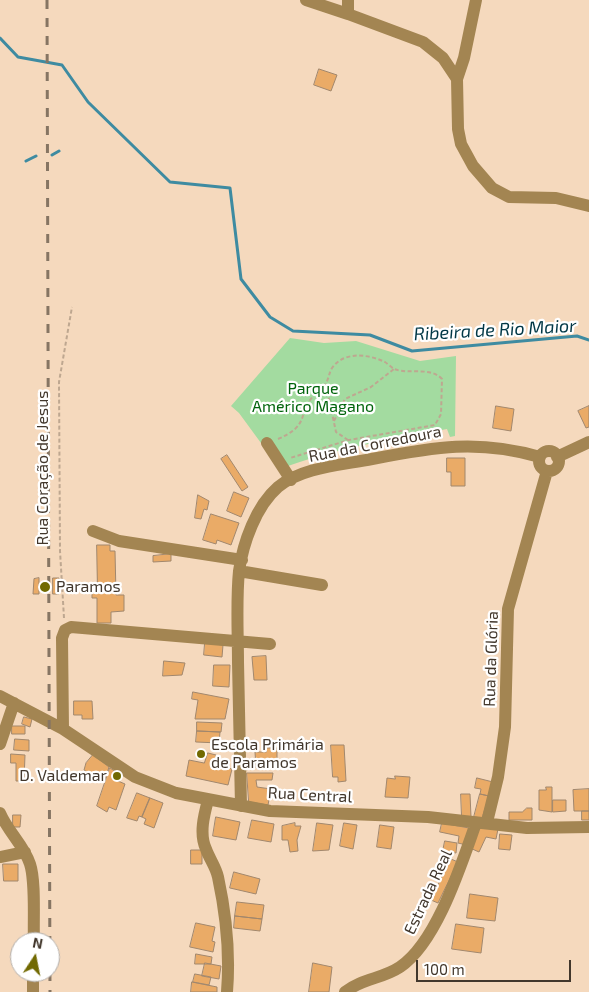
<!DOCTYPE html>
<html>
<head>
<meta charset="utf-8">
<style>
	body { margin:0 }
	#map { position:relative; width:589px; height:992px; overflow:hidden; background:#f5d9bd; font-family:"Exo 2",sans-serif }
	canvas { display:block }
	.north { position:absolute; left:10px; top:932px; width:50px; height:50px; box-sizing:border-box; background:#fff; border:1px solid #b3afab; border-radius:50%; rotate:11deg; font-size:14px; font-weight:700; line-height:20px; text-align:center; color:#42372c }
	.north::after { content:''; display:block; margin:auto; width:18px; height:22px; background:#716901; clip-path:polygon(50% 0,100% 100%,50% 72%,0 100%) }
	.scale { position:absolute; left:416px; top:960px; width:155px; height:22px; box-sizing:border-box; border:2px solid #42372c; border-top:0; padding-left:6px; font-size:15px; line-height:18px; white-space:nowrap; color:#42372c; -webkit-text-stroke:4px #fff; paint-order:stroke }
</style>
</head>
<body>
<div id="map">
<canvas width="589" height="992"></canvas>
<div class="north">N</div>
<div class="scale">100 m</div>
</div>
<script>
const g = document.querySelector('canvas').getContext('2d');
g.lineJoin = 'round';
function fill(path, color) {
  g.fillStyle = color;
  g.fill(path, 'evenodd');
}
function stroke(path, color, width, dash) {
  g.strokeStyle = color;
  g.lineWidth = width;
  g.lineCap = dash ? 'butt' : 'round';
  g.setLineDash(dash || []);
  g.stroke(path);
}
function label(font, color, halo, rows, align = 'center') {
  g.font = font + ' "Exo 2",sans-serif';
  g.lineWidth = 4.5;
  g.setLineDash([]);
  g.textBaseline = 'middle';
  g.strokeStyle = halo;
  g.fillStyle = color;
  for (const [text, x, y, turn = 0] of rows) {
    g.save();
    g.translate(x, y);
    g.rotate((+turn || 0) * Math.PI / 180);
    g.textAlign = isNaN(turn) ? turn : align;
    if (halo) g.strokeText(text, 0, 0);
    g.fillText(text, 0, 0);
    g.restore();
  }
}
fill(new Path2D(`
	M290,338l34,5 32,-2 64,20 36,-5 -1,80 -5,1 -3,-8c-57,11 -112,19 -167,40l-41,-56 -8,-7z`), '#a3dba0');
stroke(new Path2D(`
	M0,38l18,19 44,8 26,37 82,80 60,6 11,91 29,38 23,14 77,4 42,16 165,-15 12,4
	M52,155l7,-4
	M26,161l10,-5`), '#3e8ba1', 3);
const building = new Path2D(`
	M319,69l18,6 -6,16 -17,-6z
	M496,406l18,3 -3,22 -18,-3z
	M589,406v21l-3,1 -8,-17z
	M227,455l21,32 -6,4 -21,-32z
	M447,458h18v28h-14v-14h-4z
	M234,492l15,6 -8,19 -14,-6z
	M198,495l11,6 -2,9 -3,-1 -3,10 -6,-1z
	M211,514l28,9 -8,22 -14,-5 -1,4 -13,-4z
	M97,545h13v6h5l1,44h8v16l-13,1v11h-14v-25h-5v-14h5z
	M171,554v7l-18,1v-6z
	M39,578v16h-6l1,-15z
	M53,578h6v16h-6z
	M205,643l18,2 -1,12 -18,-2z
	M266,656l1,24h-13l-2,-23z
	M164,661l21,2 -3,12 -19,1z
	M214,665h16l-1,22 -16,-1z
	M193,692l36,7 -4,20h-30l3,-19 -6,-1z
	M74,701h18l1,18h-11v-4h-8z
	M24,717l8,2 -2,8 -8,-3z
	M197,722l25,1 -1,9 -24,-1z
	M12,726h13v8h-13z
	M197,731l23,1 -1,11 -23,-1z
	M15,739l14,1v11l-15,-1z
	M331,745h13l2,36 -8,1v-5h-5z
	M265,748h12v19l-21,1 -1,-16h11z
	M208,753l8,2v10l16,4 -4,16 -42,-9 3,-16 15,3z
	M11,754l14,1 -1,26h-8v-18h-5z
	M93,755l16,12 -4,13 -12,-4 -9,-6 2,-7z
	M110,768l11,7 -3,6 7,3 -9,26 -7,-3 -2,5 -10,-6z
	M247,773h26l-1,7h-16l1,7 14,2 -3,16 -19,-3z
	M395,776l15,1 -2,21 -23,-1 2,-19 8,1z
	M477,778l16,4 -4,14 -9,-2 1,-5 -6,-1z
	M546,787h6v25l-13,-2v-20h7z
	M589,789v22h-15l-1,-21z
	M137,793l13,5 -8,19 -3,-1 -2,5 -10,-3z
	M461,794h9l1,23 -9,1z
	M480,794l9,2 -7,22 -8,-1z
	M150,798l13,5 -9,25 -10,-4 2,-5 -4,-2z
	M553,800h13v11l-13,1z
	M527,808h5v12h-23v-8h13z
	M582,811h7v9h-7z
	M13,815h8l-1,12h-7z
	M216,817l24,5 -4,18 -23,-4z
	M252,820l22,4 -3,18 -23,-4z
	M295,823v3h6l-4,14 1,11 -8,1 -2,-12h-6v-14z
	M317,823l16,2 -4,25 -16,1z
	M344,823l13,2 -4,24 -13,-3z
	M442,823l27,5 -3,17 -8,-2 1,-7 -19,-4z
	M380,825l14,2 -3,22 -14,-2z
	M481,825l17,4 -2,10 -10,-2 -7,15 -9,-4z
	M500,834l12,1 -2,15 -11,-1z
	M445,841l12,2 -1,10 -13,-2z
	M191,850h11v14h-11z
	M451,859l7,3 -20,41 -7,-3z
	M3,864h15v17h-14z
	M234,872l26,7 -4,15 -26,-6z
	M470,894l28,4 -3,23 -28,-3z
	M237,902l27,3 -2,14 -27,-3z
	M235,916l27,3 -2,12 -26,-3z
	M196,923l19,4 -3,14 3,1 -2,10 -23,-5z
	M456,924l28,4 -3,25 -29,-4z
	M196,954l16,3 -1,7h-16z
	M205,963l16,3 -2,13 -17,-3z
	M313,963l19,4 -3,25h-20z
	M195,974l16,3 -2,8 -16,-3z
	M192,982l25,5v5h-26z`);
fill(building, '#eaab67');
stroke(building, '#a1876d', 1);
stroke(new Path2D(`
	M326,385l10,47 12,8
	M334,421l11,-22 26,-12 23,-18
	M278,439c32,-14 19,-23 35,-43 3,-5 11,-8 13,-13 3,-5 3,-10 6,-15 12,-17 36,-14 53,-6 3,2 6,5 9,7 15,6 36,-3 48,10l-1,35 -6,11 -86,15 -59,18
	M64,618l-4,-67 -1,-169 13,-75`), '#bea790', 2, [4, 2.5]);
stroke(new Path2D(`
	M306,0l42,14
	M348,0v14l75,28 20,16 14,21 1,50 3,15 12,22 19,22 17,9 47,1 33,8
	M457,79l7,-21 12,-58
	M267,443l24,37
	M539 461a10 10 0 1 1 20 0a10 10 0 1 1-20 0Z
	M557,457l32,-15
	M93,531l26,10 123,19
	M239,571l83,14
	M0,696l63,33 72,48 41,16 94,18 158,6 99,11 62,-1
	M63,729l-1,-91 3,-8 6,-3 199,17
	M0,744l14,-41
	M208,800c-4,15 -9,34 -2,49 3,9 10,18 12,28 8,37 12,78 9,115
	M241,806c-1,-48 -2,-96 -3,-144 0,-29 -2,-61 1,-91 4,-28 17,-65 39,-84 24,-20 65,-22 94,-28 62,-12 106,-20 168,-2
	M0,813c8,19 24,32 30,51 6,18 3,57 4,78
	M487,822l11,-45 7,-50 3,-118 39,-138
	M0,857l25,-5
	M33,992v-20
	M345,992c18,-14 37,-13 55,-25 37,-25 61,-102 76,-144`), '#a38552', 12);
stroke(new Path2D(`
	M47,0l3,992`), '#867563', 3, [9, 9]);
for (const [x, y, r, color] of [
	[45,587,6,"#716901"],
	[201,754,5,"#716901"],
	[117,776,5,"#716901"]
]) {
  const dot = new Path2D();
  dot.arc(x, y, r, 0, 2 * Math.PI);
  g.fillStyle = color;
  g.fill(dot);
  stroke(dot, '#fff', 2);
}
label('16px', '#00640c', '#fff', [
	["Parque",313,389],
	["Américo Magano",313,407]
]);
label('16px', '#42372c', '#fff', [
	["Rua da Corredoura",375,444,-11],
	["Rua Coração de Jesus",43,468,-90],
	["Rua da Glória",491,659,-88],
	["Rua Central",310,795,3],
	["Estrada Real",428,892,-65]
]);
label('16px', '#42372c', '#fff', [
	["Paramos",56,587],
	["Escola Primária",211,745],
	["de Paramos",211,763],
	["D. Valdemar",107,776,"right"]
], 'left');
label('italic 18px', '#013746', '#fff', [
	["Ribeira de Rio Maior",495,330,-3]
]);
</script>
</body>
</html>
